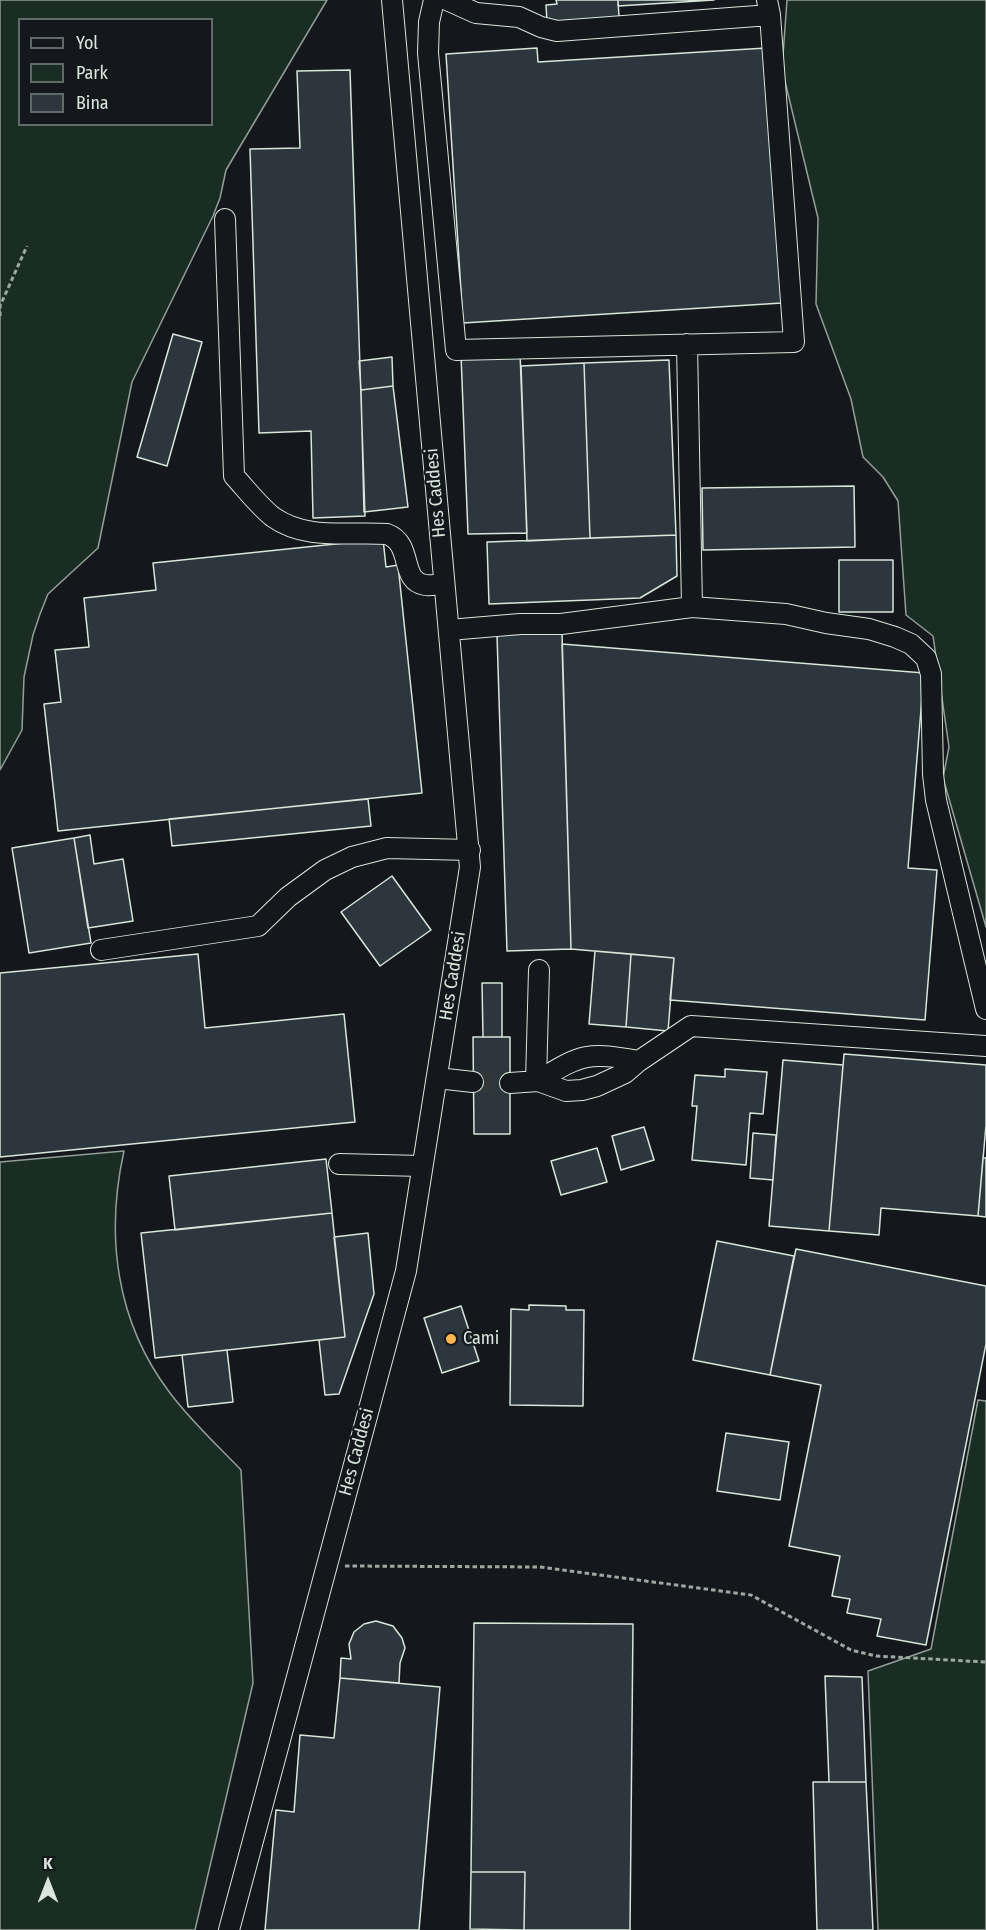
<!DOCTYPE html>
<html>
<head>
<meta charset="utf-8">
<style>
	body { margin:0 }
	#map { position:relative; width:986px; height:1930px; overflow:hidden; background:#14181c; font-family:"Fira Sans Condensed",sans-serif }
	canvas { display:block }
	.legend { position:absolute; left:18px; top:18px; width:195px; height:108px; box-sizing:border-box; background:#14181c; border:2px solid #626a69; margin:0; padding:8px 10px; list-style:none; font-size:18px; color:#d8e6dc }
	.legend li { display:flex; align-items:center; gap:12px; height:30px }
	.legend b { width:30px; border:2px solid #626a69 }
	.north { position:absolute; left:18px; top:1852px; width:60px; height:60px; -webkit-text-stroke:4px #14181c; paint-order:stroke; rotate:0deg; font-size:16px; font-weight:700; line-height:24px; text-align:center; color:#d8e6dc }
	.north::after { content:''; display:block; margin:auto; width:21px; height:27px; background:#d8e6dc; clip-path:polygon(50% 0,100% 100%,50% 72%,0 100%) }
</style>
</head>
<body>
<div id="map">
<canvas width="986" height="1930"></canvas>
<ul class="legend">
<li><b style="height:8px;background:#14181c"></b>Yol</li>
<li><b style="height:16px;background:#1a2d24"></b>Park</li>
<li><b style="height:16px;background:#2c363c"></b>Bina</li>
</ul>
<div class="north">K</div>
</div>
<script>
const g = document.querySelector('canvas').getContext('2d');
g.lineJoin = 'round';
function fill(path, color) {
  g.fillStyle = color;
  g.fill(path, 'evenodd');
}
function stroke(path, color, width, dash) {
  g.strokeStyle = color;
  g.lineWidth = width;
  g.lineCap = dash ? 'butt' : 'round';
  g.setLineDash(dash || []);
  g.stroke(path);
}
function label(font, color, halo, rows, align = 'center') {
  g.font = font + ' "Fira Sans Condensed",sans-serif';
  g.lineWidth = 4.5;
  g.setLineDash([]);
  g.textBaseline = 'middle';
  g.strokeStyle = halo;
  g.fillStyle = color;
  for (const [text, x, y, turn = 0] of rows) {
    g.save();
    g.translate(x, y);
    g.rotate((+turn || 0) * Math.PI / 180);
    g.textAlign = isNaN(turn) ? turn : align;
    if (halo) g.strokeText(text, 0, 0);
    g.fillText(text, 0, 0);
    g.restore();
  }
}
const green = new Path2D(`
	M0,0h327l-101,170 -6,28 -7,18 -81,166 -34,166 -50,46 -8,20 -7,21 -9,42 -2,53 -22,40zM20,20h192v104h-192z
	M787,0h199v927l-43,-149 6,-31 -16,-111 -27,-21 -8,-114 -15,-24 -20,-20 -12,-58 -35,-95 2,-86 -36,-149z
	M124,1151c-19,85 -8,171 46,242 21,28 47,52 71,77l12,213 -58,247h-195v-768z
	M978,1400l8,1v529h-108l-10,-259 63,-22z`);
fill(green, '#1a2d24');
stroke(green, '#939e99', 1.5);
const building = new Path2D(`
	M556,0h62l1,17 -72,5 -1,-17 11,-1z
	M618,0h96l-96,6z
	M537,48l1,14 228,-14 16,255 -319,20 -17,-269z
	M350,70l15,446 -52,2 -2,-87 -52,2 -9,-284 50,-1 -3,-77z
	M173,334l29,8 -35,124 -30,-9z
	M520,353l7,180 -59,1 -7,-179z
	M392,357l1,29 -32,4 -2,-29z
	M669,360l7,175 -86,3 -6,-175z
	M584,363l6,175 -63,3 -6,-175z
	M393,386l15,121 -44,5 -3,-122z
	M854,486l1,61 -152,3 -1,-62z
	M676,535l1,41 -37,22 -151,6 -2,-62z
	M383,539l3,28 12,-2 24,228 -364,38 -14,-127 17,-2 -6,-52 34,-3 -5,-49 72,-8 -3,-27z
	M839,560h54v52h-54z
	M562,633l9,316 -64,2 -10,-316z
	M562,644l362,29 -16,195 29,2 -12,150 -255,-20 4,-42 -103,-9z
	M368,799l3,27 -199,20 -3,-27z
	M90,835l4,29 29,-5 10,62 -45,7 -14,-90z
	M74,838l17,105 -62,10 -17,-105z
	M392,876l39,54 -51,36 -39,-54z
	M595,951l36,3 -5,73 -37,-3z
	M198,954l7,74 139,-14 11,108 -355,35v-184z
	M631,954l43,4 -6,73 -42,-4z
	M482,983h20v54h-19z
	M473,1037h37v97h-36z
	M844,1054l142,11v60l-8,91 -97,-8 -2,27 -50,-4z
	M783,1060l60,5 -14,166 -60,-5z
	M725,1069l42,3 -4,42 -13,-1 -4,52 -54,-5 5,-54h-5l3,-31 30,2z
	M644,1127l10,33 -33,10 -9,-34z
	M753,1133l23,2 -3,45 -23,-2z
	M597,1148l10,34 -46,13 -10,-34z
	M983,1158h3v59l-8,-1z
	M326,1159l6,54 -157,17 -6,-54z
	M332,1213l13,124 -190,21 -14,-125z
	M368,1233l6,61 -35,100 -14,1 -6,-55 26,-3 -11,-100z
	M717,1241l77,15 -24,119 -77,-15z
	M796,1249l190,37v58l-60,301 -49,-9 4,-17 -34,-6 3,-14 -18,-3 8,-40 -51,-10 32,-161 -51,-10z
	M529,1305l37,1v4h18l-1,96 -73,-1 1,-96 18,1z
	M461,1306l18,55 -37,12 -18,-55z
	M227,1350l6,52 -45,5 -6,-52z
	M726,1433l63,9 -9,58 -63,-9z
	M376,1621l17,5 9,12 3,10 -5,15 -1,20 -59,-5 1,-20 10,1 -2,-15 5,-12 10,-8z
	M474,1623l159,1 -3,306h-106l1,-58h-54z
	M825,1676l37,1 4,105h-37z
	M340,1678l100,9 -21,243h-154l11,-120 18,2 6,-77 34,3z
	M813,1782h53l7,148h-56z
	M471,1872h54l-1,58 -54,-1z`);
fill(building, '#2c363c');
stroke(building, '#d8e6dc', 1.5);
stroke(new Path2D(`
	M473,1082l37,1`), '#313739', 20, [20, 10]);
const minor = new Path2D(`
	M434,0l-5,22 -1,31 28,297 338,-8 -24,-327 -3,-15
	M447,0l29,13 43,4 22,10 16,4 213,-16
	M225,219l9,257c12,13 25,30 39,41 34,24 75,14 114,17 27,10 12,47 38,51 6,1 13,-1 19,-1
	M692,607l94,7 40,9 43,6 26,8 16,7 15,14 5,16 2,100 3,26 50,209
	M449,630l71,-6h41l131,-17 -5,-263
	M101,950l157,-24 30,-29 37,-27 27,-13 35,-9 83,2
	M437,1078l36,4
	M536,1081l3,-111
	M538,1081c44,-28 51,-29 101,-20
	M510,1083l28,-2 28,10 16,-1 15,-4 28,-13 14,-12 52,-35 295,20
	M339,1164l83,2
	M229,1930l177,-659 64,-404 -78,-867`);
stroke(minor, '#d8e6dc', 22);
stroke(new Path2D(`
	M0,316v-10l27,-60
	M345,1566l195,1 211,28 100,55 25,6 110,6`), '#9da8a2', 3, [4.5, 3]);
stroke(minor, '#14181c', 20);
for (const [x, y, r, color] of [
	[451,1339,6,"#ffb74d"]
]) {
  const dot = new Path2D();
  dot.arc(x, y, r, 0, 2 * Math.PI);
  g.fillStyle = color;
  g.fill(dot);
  stroke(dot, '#14181c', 2);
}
label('18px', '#d8e6dc', '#14181c', [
	["Hes Caddesi",436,493,-95],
	["Hes Caddesi",453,976,-81],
	["Hes Caddesi",357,1452,-75]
]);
label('18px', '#d8e6dc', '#14181c', [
	["Cami",463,1339]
], 'left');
</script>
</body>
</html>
